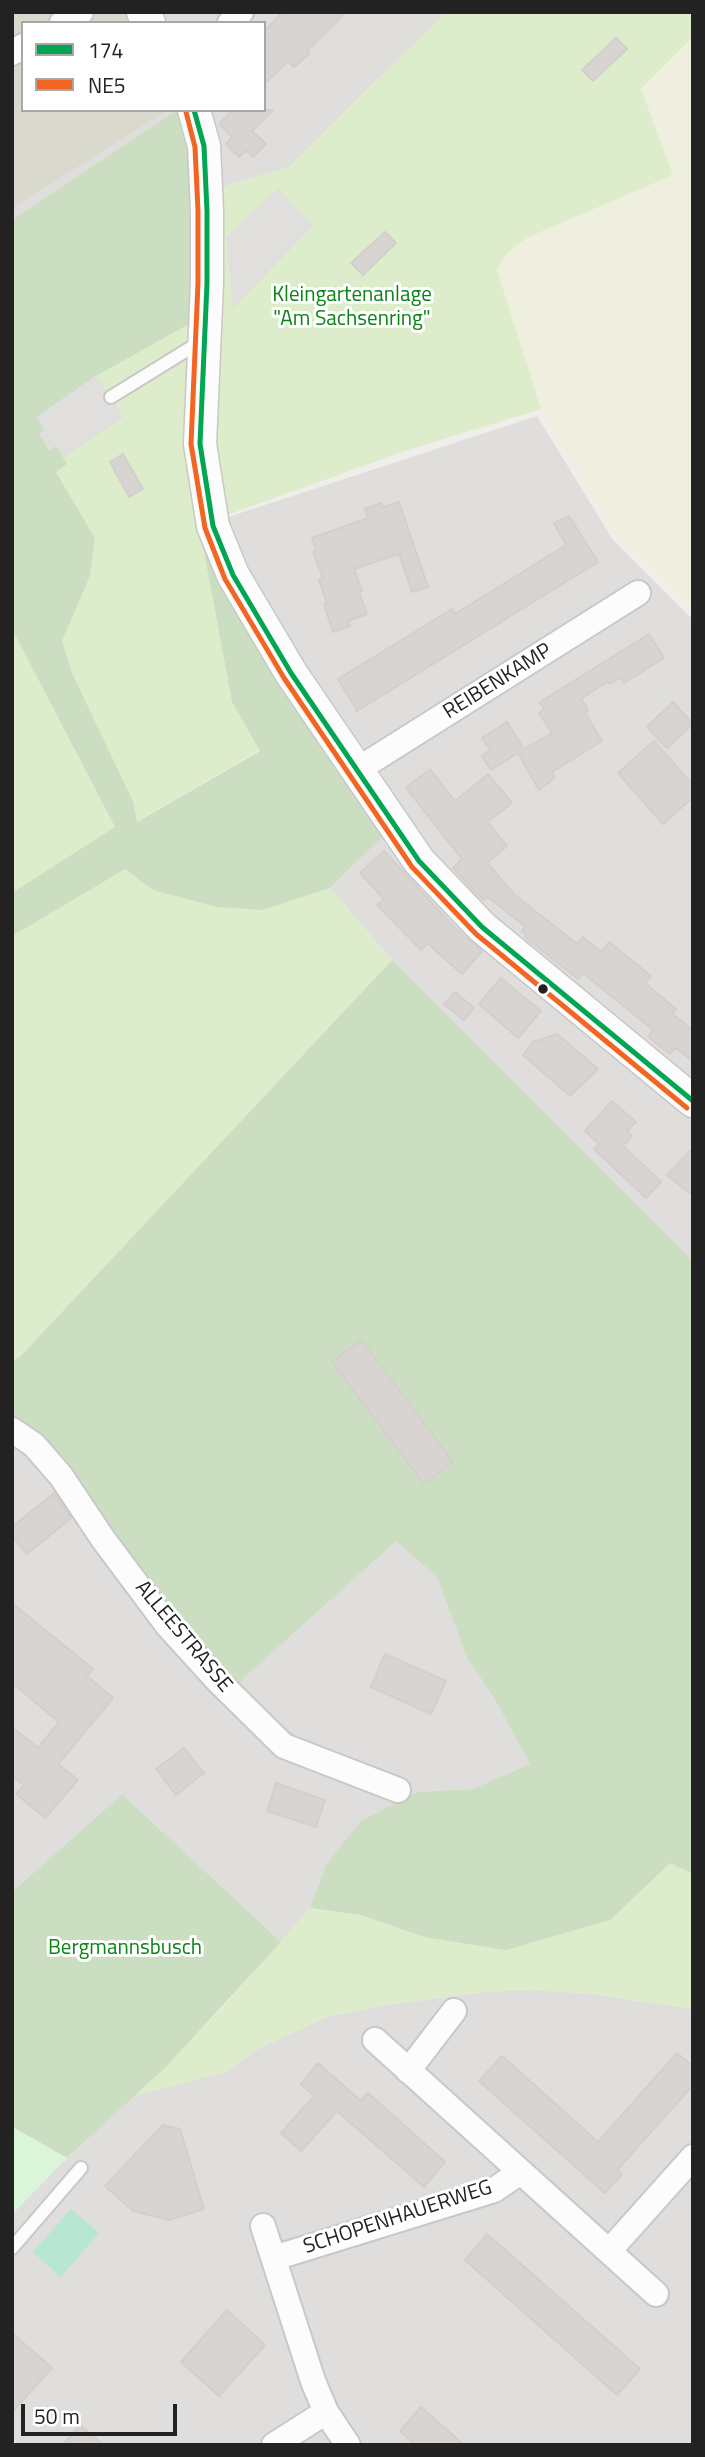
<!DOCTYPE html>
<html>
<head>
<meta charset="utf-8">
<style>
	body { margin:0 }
	#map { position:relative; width:705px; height:2457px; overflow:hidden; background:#f0eeeb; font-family:"Titillium Web",sans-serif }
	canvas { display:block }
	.frame { position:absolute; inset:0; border:14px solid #222; pointer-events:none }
	.legend { position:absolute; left:21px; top:21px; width:245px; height:91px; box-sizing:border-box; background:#fff; border:2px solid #a7a7a7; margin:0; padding:9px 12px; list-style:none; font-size:21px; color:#222 }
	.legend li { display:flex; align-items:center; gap:14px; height:35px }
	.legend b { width:35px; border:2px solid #a7a7a7 }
	.scale { position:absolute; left:21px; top:2404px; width:156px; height:32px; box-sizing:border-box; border:4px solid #222; border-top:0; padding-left:9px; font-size:21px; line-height:24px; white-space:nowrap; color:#222; -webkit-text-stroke:5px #fff; paint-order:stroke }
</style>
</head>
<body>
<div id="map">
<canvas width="705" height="2457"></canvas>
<div class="frame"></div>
<ul class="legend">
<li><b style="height:9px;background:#00a651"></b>174</li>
<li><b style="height:9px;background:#f26522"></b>NE5</li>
</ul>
<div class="scale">50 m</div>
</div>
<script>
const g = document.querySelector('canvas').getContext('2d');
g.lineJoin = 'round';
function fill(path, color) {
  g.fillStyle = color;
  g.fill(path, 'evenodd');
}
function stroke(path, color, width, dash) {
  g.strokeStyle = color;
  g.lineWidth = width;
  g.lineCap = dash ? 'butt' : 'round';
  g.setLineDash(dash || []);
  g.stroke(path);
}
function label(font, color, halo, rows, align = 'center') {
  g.font = font + ' "Titillium Web",sans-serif';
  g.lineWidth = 6;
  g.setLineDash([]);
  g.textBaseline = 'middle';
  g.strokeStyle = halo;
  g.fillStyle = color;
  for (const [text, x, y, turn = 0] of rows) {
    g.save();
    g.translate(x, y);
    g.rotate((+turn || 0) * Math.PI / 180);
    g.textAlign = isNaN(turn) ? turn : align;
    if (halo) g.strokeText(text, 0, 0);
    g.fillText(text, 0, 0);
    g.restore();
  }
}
fill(new Path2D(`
	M12,12h434l-157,155 -80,24 -15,-81h70v-87h-241v87h154l-165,110z
	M537,416l76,124 80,80v641l-301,-301 -62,-72 66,-66 -35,-51 -142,-251z
	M12,1439l17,14 162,217 33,33 21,-26 151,-137 41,37 30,81 27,40 36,66 -58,25 -55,3 -91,73 -16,43 -29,34 -159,-148 -110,98z
	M529,1990l56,3 108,16v436h-674l-7,-6v-225l55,-56 67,-62 93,-25 29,-21 70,-33 59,-12 98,-13z`), '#dfdedc');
fill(new Path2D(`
	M12,12h128l6,11h-123v87h145l-156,98z`), '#d9d9cd');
fill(new Path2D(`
	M693,37v570l-79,-75 -73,-123 -45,-138 5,-12 10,-11 20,-12 142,-61 -32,-86z`), '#efefdf');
fill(new Path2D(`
	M446,12h247v25l-52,52 32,86 -142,61c-17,10 -27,17 -34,34l44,139 -136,42 -206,74 33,177 28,48 -124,72 -3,-21 -61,-128 -10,-32 33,-103 -39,-66 11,-8 -18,-14 -12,-33 59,-41 113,-185 80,-24z
	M12,629l103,198 148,83 67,-22 62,72 -372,398 -8,3z
	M671,1863l22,11v135l-108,-16 -56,-3 -46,2 -98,13 -59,12 -70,33 -29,21 -93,25 33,-30 62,-66 81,-92 51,7 63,22z`), '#ddeccb');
fill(new Path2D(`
	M177,110h16l10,206 -107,60 -59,41 8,13 -5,4 9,16 7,-4 11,18 -11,8 39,66 -5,38 -28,65 10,32 61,128 4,21 123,-71 -28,-49 -33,-177 192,303 -61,60 -67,22 -45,-3 -65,-17 -28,-21 -113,67v-43l103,-66 -103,-198v-409z
	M392,960l301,301v613l-23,-11 -60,57 -104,30 -82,-13 -63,-22 -51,-7 16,-43 35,-44 56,-29 55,-3 58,-25 -36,-66 -27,-40 -30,-81 -41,-36 -151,136 -21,27 -33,-34 -94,-126 -33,-55 -52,-50v-78l8,-4z
	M122,1794l159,148 -114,124 -100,92 -55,-31v-235z`), '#cbdec1');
fill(new Path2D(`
	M12,2127l55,31 -55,56z`), '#daf5da');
fill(new Path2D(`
	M71,2209l28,24 -38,44 -28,-25z`), '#b7e6d2');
fill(new Path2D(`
	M278,188l35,38 -80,82 -7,-70z
	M96,376l27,41 -59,41 -8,-12 -7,4 -10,-16 6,-4 -8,-13z`), '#e0dfde');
const building = new Path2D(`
	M283,12h63l-39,39 2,3 -15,13 -6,-6 -24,23v-53z
	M616,38l11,11 -34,32 -11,-11z
	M233,110h40l-21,21 14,13 -13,13 -7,-7 -7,7 -13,-13 6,-7 -13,-13z
	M385,232l11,11 -33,32 -12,-12z
	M123,454l20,35 -14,8 -19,-35z
	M399,502l29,85 -16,5 -13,-38 -45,15 8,22 -3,1 8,22 -19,7 2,5 -17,6 -9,-28 3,-1 -8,-23 4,-2 -10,-26 3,-2 -4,-12 56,-20 -3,-9 16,-6 2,4z
	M569,516l29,46 -241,149 -19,-32 114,-70 3,5 111,-69 -12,-22z
	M649,634l15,24 -40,25 -4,-6 -10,7 -2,-3 -27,18 7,11 -3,3 17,28 -50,31 3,6 -16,12 -21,-37 -27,17 -9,-14 8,-6 -8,-12 25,-16 17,27 28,-16 -13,-20 5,-4 -4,-7z
	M673,702l20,22 -26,24 -20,-21z
	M654,741l39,44v12l-30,27 -45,-51z
	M430,769l25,32 33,-27 24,29 -25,19 20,24 -20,17 28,32 62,49 6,-7 18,15 8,-10 42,34 -6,7 31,26 -4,5 21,16v31l-18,-13 -5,6 -22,-17 5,-7 -70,-57 -5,6 -53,-42 1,-2 -4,-4 4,-4 -38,-30 -4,3 -8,-7 -23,-25 9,-9 -56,-71z
	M384,851l70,76 28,24 -20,23 -35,-31 -6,7 -44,-45 7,-6 -24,-26z
	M501,978l40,33 -23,27 -39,-34z
	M455,992l19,16 -10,12 -20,-16z
	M557,1034l41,35 -28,27 -47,-41 10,-13z
	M612,1101l24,21 -9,9 5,5 -9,10 38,36 -15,16 -52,-49 5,-5 -14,-13z
	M693,1148v48l-26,-21z
	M361,1340l92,122 -29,22 -92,-122z
	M54,1493l17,25 -44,36 -15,-18v-9z
	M12,1603l81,66 -6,7 26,22 -55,66 20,16 -33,38 -29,-24 8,-9 -12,-9v-49l26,21 21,-26 -47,-39z
	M385,1654l61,27 -15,33 -60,-27z
	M184,1748l20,25 -28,22 -20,-26z
	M276,1783l49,17 -9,27 -49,-16z
	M677,2053l16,13v19l-76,85 5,4 -17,19 -126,-112 23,-25 96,86z
	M318,2063l43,38 7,-8 77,69 -21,25 -87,-76 -36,40 -20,-18 33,-37 -13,-12z
	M163,2125l17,4 24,80 -35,11 -36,-9 -28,-25z
	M487,2234l153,135 -23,26 -152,-135z
	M227,2310l38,35 -46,51 -38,-34z
	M12,2333l40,35 -40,44z
	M421,2407l43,38h-49l-15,-14z
	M80,2425l23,20h-40z`);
fill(building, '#d7d4d2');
stroke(building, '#d3d0cc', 2);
const service = new Path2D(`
	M111,397l89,-55
	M12,2248l69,-80`);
const minor = new Path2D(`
	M62,23l19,-11
	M230,23l11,-11
	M12,53l11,-7
	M357,770l281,-177
	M12,1430l22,15 27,31 42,63 65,87 49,54 67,66 114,44
	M375,2040l281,254
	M408,2071l46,-60
	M263,2226l50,155 13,31 22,33
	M609,2251l84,-94
	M274,2258l220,-68 25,-17
	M274,2445l52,-33`);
const tertiary = new Path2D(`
	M143,12l6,11
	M194,110l10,36 3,65v72l-7,161 13,82 20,49 58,98 128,188 63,66 211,174`);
stroke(service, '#c9c8c7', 16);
stroke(minor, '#c9c8c7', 28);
stroke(tertiary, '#c9c8c7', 35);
stroke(service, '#fdfcfc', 12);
stroke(minor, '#fdfcfc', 24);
stroke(tertiary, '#fdfcfc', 32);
stroke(new Path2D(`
	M194,110l10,36 3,65v72l-7,161 13,82 20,49 58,98 128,188 63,66 211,174`), '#00a651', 5);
stroke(new Path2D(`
	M186,112l9,35 3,64v72l-7,161 14,84 20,51 59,99 128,189 64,67 211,174`), '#f26522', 5);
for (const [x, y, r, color] of [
	[543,989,6,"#222"]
]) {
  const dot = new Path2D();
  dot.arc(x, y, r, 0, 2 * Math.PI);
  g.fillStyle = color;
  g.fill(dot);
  stroke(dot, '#fff', 2.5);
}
label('21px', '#0c8416', '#fff', [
	["Kleingartenanlage",352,296],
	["\"Am Sachsenring\"",352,320],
	["Bergmannsbusch",125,1949]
]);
label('21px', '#222', '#fff', [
	["REIBENKAMP",498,682,-32],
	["ALLEESTRASSE",183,1637,50],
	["SCHOPENHAUERWEG",398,2218,-18]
]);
</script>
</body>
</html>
